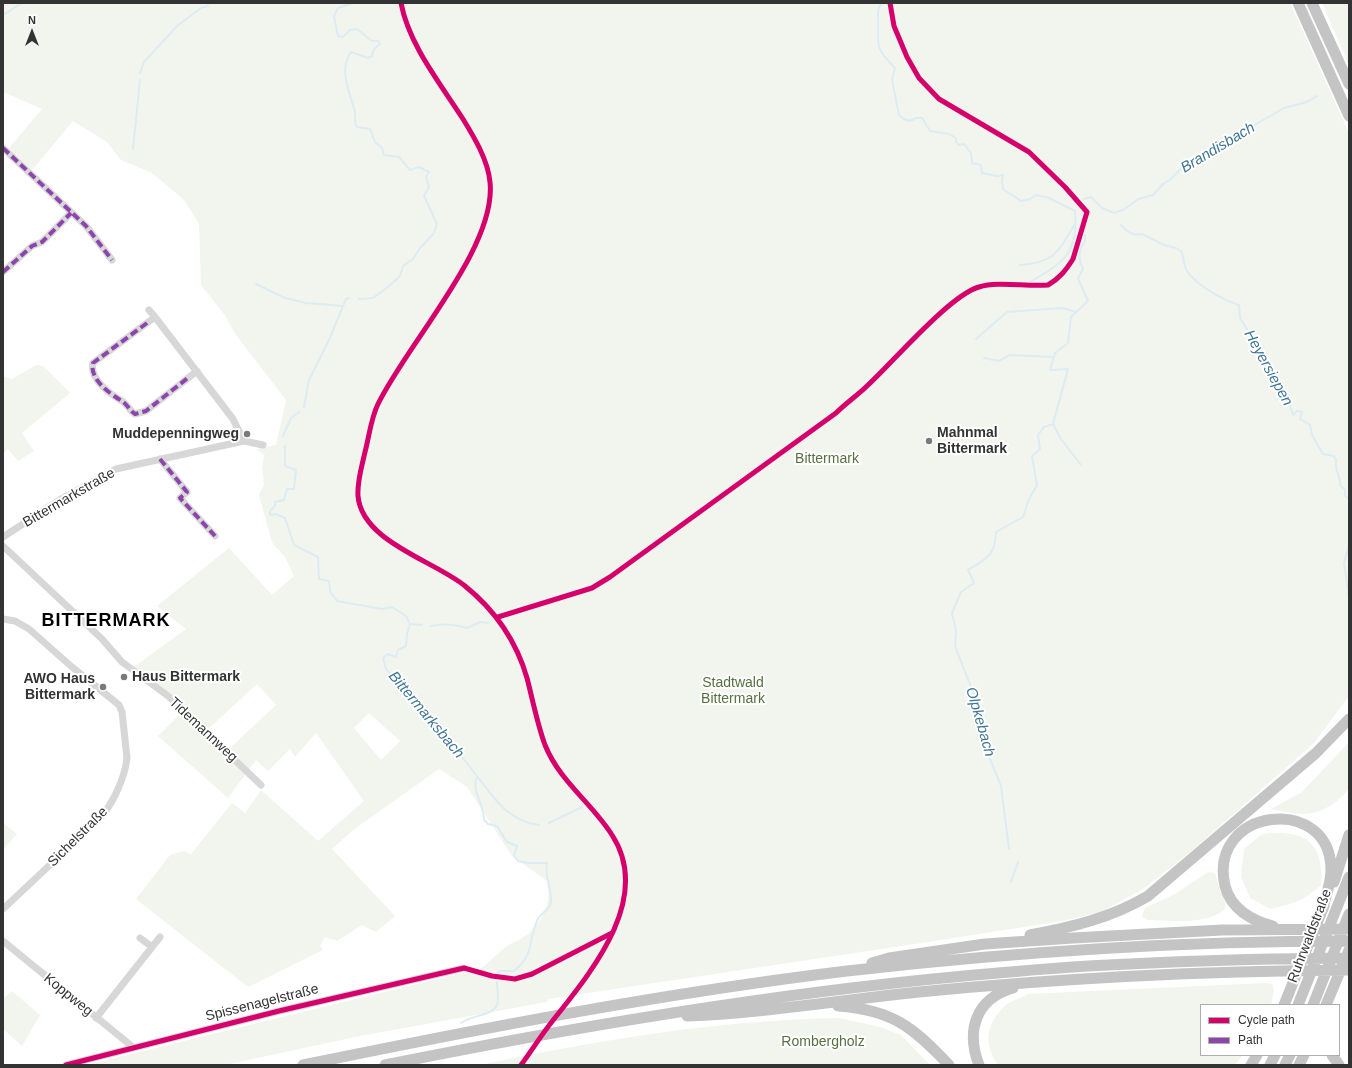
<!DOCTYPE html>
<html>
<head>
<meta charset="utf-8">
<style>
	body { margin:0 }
	#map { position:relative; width:1352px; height:1068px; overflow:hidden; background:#fff; font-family:Helvetica,sans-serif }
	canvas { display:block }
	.frame { position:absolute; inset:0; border:4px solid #333; pointer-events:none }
	.legend { position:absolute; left:1200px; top:1004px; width:140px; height:52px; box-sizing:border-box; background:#fff; border:1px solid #adadad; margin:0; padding:5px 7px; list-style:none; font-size:12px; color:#333 }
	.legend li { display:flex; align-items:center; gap:8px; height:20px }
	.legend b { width:20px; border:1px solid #adadad }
	.north { position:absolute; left:12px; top:12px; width:40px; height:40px; -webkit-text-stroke:3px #fff; paint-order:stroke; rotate:0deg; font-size:11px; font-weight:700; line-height:16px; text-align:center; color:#333 }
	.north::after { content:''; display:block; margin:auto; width:14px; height:18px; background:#333; clip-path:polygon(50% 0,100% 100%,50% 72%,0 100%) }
</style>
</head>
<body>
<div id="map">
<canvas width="1352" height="1068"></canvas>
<div class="frame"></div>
<ul class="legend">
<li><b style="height:5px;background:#d6006c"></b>Cycle path</li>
<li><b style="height:5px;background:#8e44ad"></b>Path</li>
</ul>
<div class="north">N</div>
</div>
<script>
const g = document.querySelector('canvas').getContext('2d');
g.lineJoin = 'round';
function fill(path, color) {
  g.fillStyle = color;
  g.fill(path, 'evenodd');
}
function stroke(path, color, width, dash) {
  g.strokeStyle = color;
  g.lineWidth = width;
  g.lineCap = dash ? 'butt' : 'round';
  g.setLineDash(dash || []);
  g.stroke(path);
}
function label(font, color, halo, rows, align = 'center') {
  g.font = font + ' Helvetica,sans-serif';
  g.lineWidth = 4;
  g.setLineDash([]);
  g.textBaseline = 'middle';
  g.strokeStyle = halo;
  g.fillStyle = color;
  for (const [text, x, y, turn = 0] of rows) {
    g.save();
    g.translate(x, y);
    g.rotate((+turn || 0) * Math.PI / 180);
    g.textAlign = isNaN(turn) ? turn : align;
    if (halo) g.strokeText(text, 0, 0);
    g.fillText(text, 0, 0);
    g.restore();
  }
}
fill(new Path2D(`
	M3,3h1287l59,130v563l-35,47 -119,105 -52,41 -42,23 -39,9 -134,21 -380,57 -1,3 -187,34 -135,29h-139l396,-97c9,-8 17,-16 26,-23 3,-2 8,-3 11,-5 21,-11 34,-36 28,-59l-35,-25 -45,-69 -28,-18 -86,61 -21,19 63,67 -19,16 -14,-7 -25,16 -12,-4 -5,9 3,4 -75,37 -112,-88 34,-44 14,-4 7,3 41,-51 13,10 16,-23 57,51 46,-40 -48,-68 -21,24 -5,-8 -22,22 -12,-11 -28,38 -70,-62 25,-25 -52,-42 55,-40 -29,-23 72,-58 43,47 22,-19 -9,-19 -12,-13 -2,-5 -12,-44 5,-10 -2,-17 2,-13 -8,-6 20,-4 10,-45 -50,-65 -12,-21 -23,-29 -2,-61 -15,-24 -32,-27 -31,-13 -14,-18 -34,-21 -41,49 -23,-22 33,-39 -39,-17zM257,684l19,21 -47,44 -22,-19zM369,713l31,28 -19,19 -27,-32z
	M1322,3h27v62z
	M36,365l7,1 27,27 -48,40 12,18 -16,10 -10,-12 -5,5v-78l9,3z
	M1349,742v47c-24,27 -43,29 -78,20l31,-17z
	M3,823l14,11 -14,16z
	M1268,833c40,-2 56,12 53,52 -19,17 -27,18 -50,24l-21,-11 -9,-21 3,-28 17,-14z
	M1208,872l7,1 5,17 6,8 -1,11c-19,17 -54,11 -77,11l-6,-3 3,-9 30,-14z
	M1265,983l7,1 2,6 -3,15h-70v50h42l-8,10h-237c-15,-21 -12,-42 7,-59 5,-5 16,-8 23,-12z
	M12,991l28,24 -18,31 -19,-17v-30z
	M840,1018l40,9 21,8 29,30h-450c118,-25 239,-45 360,-47z`), '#f1f5ed');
stroke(new Path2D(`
	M353,3l-15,5 -4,8 4,20 5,1 7,-7 7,-1 15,12h6l2,3 -6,5 -2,7 -4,2 -17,-6c-13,19 -1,40 4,60 1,5 -2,10 2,15l13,2 5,13 7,6 2,7 15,2 11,13 9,-3 10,5 -3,5 3,10 -5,9 13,28 -3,9 -14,15 -7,11 -10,7 -3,10 -12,11 -15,11 -14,1
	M882,3c-5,6 -4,10 -4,17 0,26 -3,28 17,48l-3,12 7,35 5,4 6,2 6,-3h6l8,13 19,3 7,4v4l3,3 5,-1 7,9 1,10 9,2 1,8 15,3 6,-1 -1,6 1,8 18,12 9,-2 6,-4 13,3 26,13c4,42 -12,52 -45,71
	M3,15l19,-12
	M140,73l4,-11 33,-36 24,-18 7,-2
	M133,149l7,-69
	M1084,199l7,-2 11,11 12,5 11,-4 13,-10 15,-4 10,-11 8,-5 15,-16 24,-7 17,-15 57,-33 23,-6 10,-6
	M1121,225c5,6 12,12 21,9l22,11 12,3 6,4c1,6 2,14 5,19 9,14 36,29 52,34l1,13 12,19 6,17 6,3 2,12c14,10 22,29 27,46l4,-4 5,1 -2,7 10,6 2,10 11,19 11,2 2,4c-2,10 5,16 4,25l5,5v6l4,3
	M1020,265c36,-2 39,-15 56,-43
	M256,284l29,14 21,5 37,3
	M976,339l31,-27 56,-4 13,4
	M984,358l15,3 11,-6 43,2
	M304,407l5,-27 20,-40 17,-41 3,-1
	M1053,424l8,15 20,26
	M283,436l8,-18 8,-6
	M285,446v20l11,4 -2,19h-7l-3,11 -9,2v4l-5,5v4l6,-1 9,4 9,27 24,12 1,22 10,2 1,10 7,10 45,8 10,-2 14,9 4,8 -3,10 -1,12 -8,4 -2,7 -8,-3 -5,4 3,11 66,75 25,32c-6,17 7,26 7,44l4,4 9,2 10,16 10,4 -3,10 4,5 10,2h19c-3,13 5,26 4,39 -1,8 -10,11 -13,17 -11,22 -2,34 -24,52h-14l-2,2
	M1349,545l-5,18 5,34
	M410,624l12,1
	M431,626c13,-3 23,-2 36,2l13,-6 8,1
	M477,776c17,22 32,46 62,49
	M549,823l33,-16
	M1009,849l-8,-63 -16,-40 -9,-46 -21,-54 1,-16 -4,-17 9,-21 13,-9 -6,-13c19,-12 27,-14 28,-38l27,-15 6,-18 8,-14 -5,-29 8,-7 -2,-14 6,-8 9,-3 15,-55 -18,1 5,-17 13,-10 3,-26 17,-16 -10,-23 5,-9c-5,-12 -5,-17 2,-28v-6
	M1011,882l7,-20
	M461,1023c10,-8 31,-7 36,-18 2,-5 0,-17 0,-23`), '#ddebf3', 2);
stroke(new Path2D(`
	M3,148l83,78 26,34
	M3,272l29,-26 10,-4 29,-29
	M149,310l6,7
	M197,371l-51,40 -11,3c-5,-3 -8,-10 -13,-13 -12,-7 -33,-22 -29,-38l62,-46 78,102 11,22
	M160,459l27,33 -7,6 35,38
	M3,537l58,-38 55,-30 128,-28 19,4
	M3,546l99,93 20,23 46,34 93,89
	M3,619l12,2 14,8 43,38 47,38 3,7 5,46c-2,19 -13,43 -25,58l-99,93
	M140,938l12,9
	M3,941l131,107
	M96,1018l64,-81
	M66,1065l213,-54 185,-43`), '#d7d7d7', 7);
stroke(new Path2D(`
	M1298,3l51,113
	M1312,3l37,81
	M1334,882l15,-47
	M1273,926c-21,-5 -42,-17 -48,-40 -18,-79 106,-93 106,-16 0,14 -6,28 -9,41
	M1030,935c42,-8 81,-17 118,-39l168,-143 33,-34
	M872,963l17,-5 96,-14 88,-6 149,-8 127,-1
	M1284,1005l40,-99
	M1298,1005l51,-128
	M1313,1005l36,-91
	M1326,1005l23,-55
	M838,1006c54,4 74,20 111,59
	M687,1016c77,-3 155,-16 232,-24 143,-14 286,-21 430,-22
	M1332,1055l7,10
	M303,1065c180,-37 361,-72 544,-94 166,-19 334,-30 502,-30
	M385,1065c203,-41 407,-75 613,-92 117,-11 234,-14 351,-15
	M979,1065c-13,-34 -4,-66 34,-77
	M1251,1065l6,-10
	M1270,1065l5,-10
	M1285,1065l5,-10
	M1299,1065l5,-10`), '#c4c4c4', 11);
stroke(new Path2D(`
	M3,148l83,78 26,34
	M3,272l29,-26 10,-4 29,-29
	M147,323l-54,40c-4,16 17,31 29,38 5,3 8,10 13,13l11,-3 43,-34
	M160,459l27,33 -7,6 35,38`), '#8e44ad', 4, [8, 4]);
stroke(new Path2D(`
	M401,3c8,42 39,80 62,116 11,18 25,41 27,63 7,65 -83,162 -112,222 -7,14 -9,33 -13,48 -3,14 -8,29 -7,44 4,46 77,65 107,90 31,25 51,54 62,92 6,23 10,45 18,67 15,37 46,57 67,90 41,63 -20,136 -58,184 -12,15 -22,31 -33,46
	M498,617l94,-29 18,-11 226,-164c10,-10 22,-18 32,-28 25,-23 82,-90 111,-98 19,-6 48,0 69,-2 12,-7 18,-15 25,-26l14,-47 -22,-25 -36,-35 -90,-53 -20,-21 -12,-21 -13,-31 -4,-23
	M66,1065l213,-54 185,-43 28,8 23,3 17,-5 80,-41`), '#d6006c', 5);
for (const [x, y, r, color] of [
	[247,434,4,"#7a7a7a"],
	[929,441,4,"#7a7a7a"],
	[124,677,4,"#7a7a7a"],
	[103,687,4,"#7a7a7a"]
]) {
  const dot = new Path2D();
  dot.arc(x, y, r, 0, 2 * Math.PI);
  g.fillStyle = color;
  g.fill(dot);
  stroke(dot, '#fff', 1.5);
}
label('bold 14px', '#333', '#fff', [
	["Mahnmal",937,433],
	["Bittermark",937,449],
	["Muddepenningweg",239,434,"right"],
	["Haus Bittermark",132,677],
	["AWO Haus",95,679,"right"],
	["Bittermark",95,695,"right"]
], 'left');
label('14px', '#56703f', '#fff', [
	["Bittermark",827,459],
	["Stadtwald",733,683],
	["Bittermark",733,699],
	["Rombergholz",823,1042]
]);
label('14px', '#333', '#fff', [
	["Bittermarkstraße",69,498,-30],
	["Tidemannweg",203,730,43],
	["Sichelstraße",78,837,-45],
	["Ruhrwaldstraße",1310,936,-69],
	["Koppweg",68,995,39],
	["Spissenagelstraße",262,1003,-14]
]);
label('italic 15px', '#3f7597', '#fff', [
	["Brandisbach",1218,148,-31],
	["Heyersiepen",1268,368,61],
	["Bittermarksbach",426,715,50],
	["Olpkebach",980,722,74]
]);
g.letterSpacing = '1px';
label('bold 18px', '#000', '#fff', [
	["BITTERMARK",106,621]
]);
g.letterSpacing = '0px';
</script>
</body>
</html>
